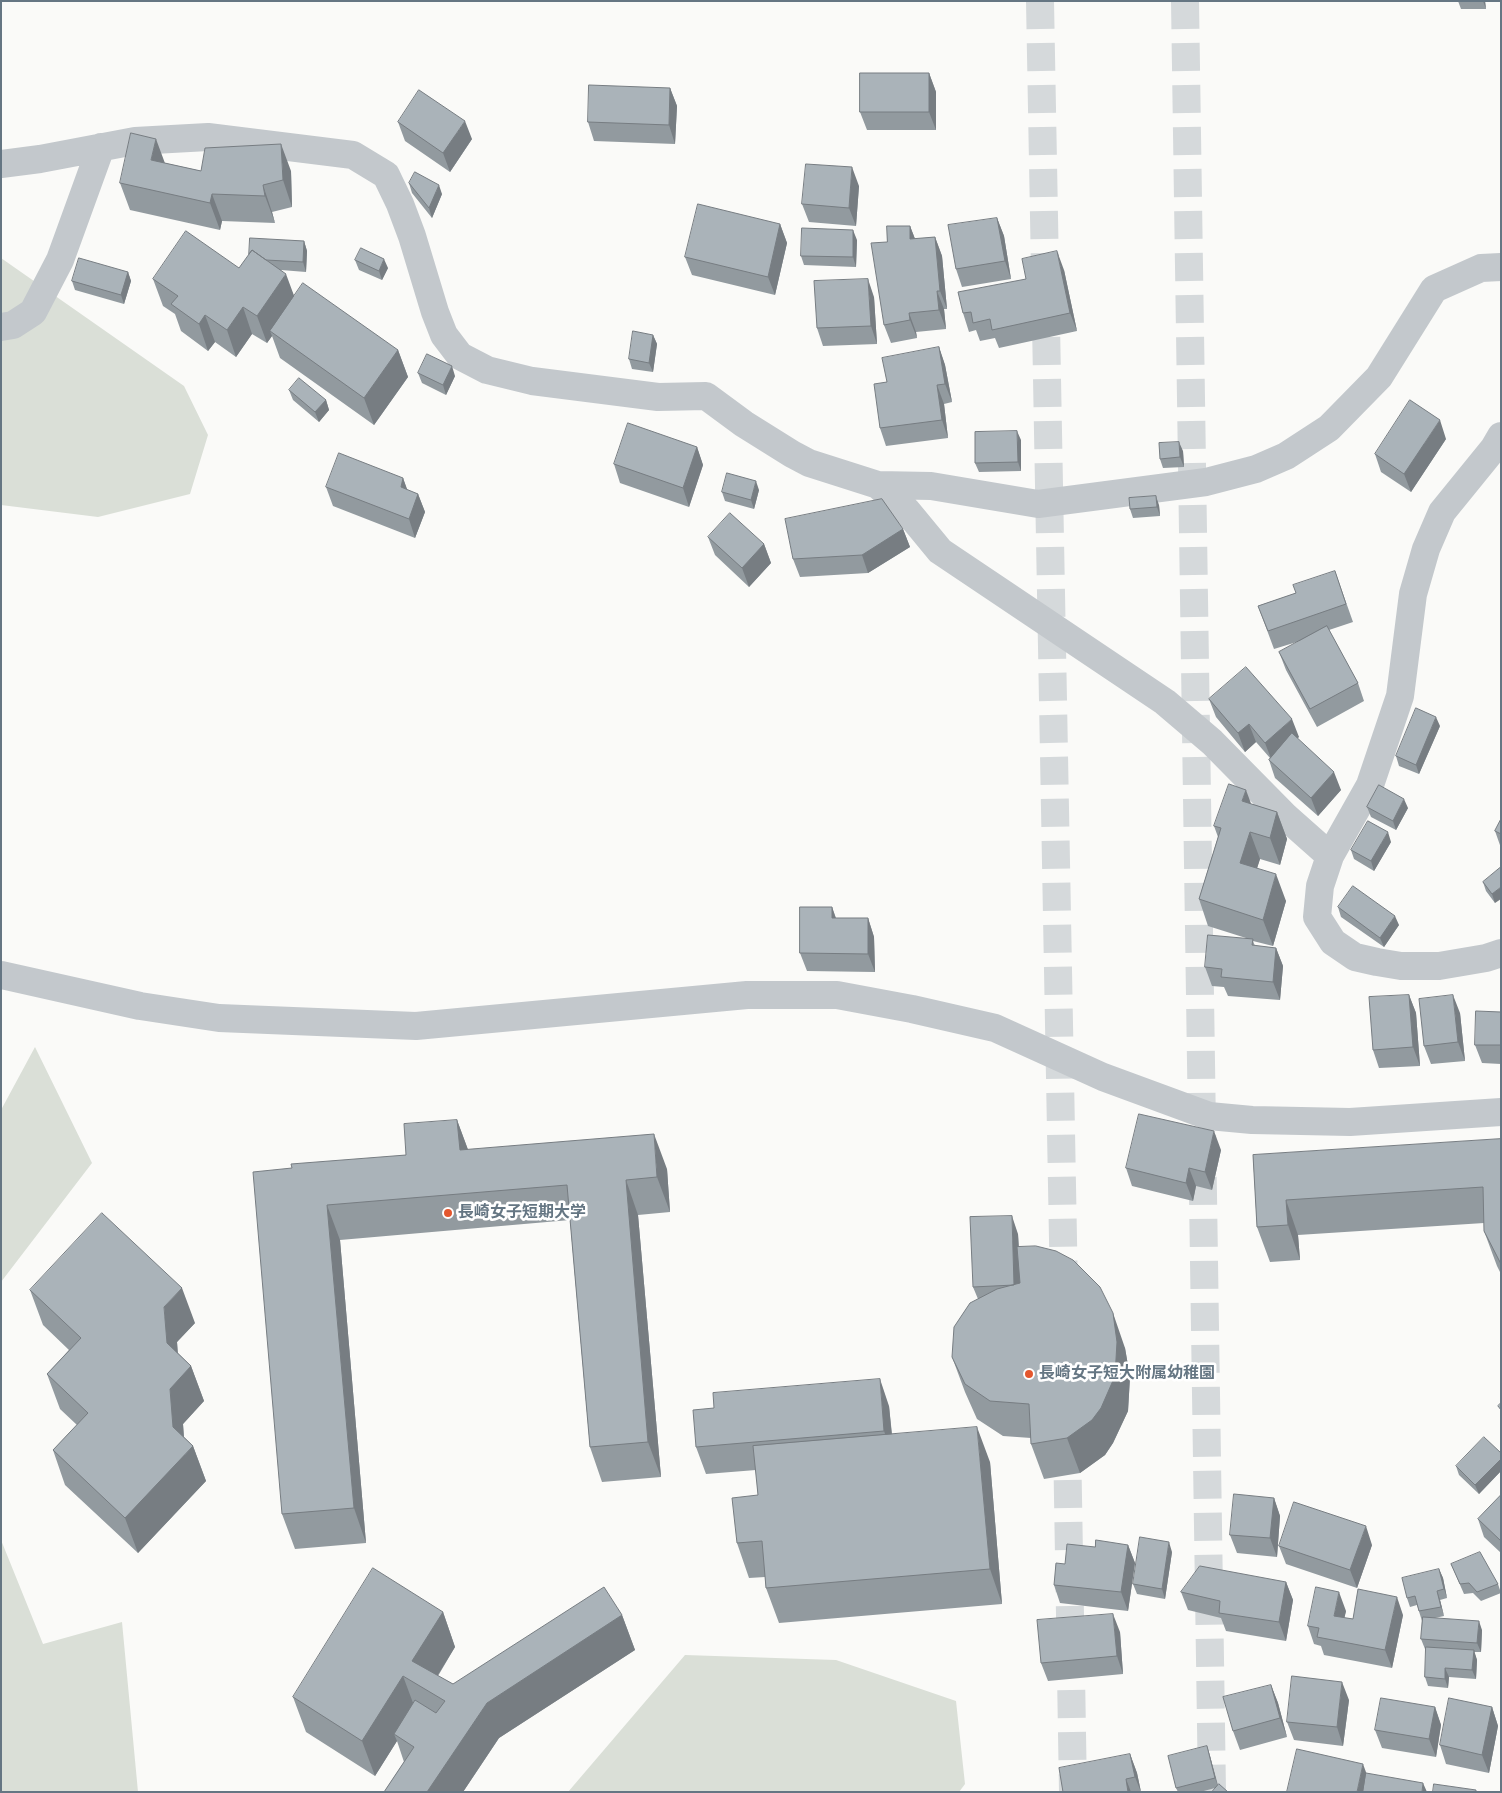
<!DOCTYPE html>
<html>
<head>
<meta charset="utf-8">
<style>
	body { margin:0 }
	#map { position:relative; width:1502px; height:1793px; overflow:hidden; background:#fafaf8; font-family:"Sofia Sans Condensed",sans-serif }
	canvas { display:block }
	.frame { position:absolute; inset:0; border:2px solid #657683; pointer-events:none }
</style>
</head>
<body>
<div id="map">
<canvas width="1502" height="1793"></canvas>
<div class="frame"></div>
</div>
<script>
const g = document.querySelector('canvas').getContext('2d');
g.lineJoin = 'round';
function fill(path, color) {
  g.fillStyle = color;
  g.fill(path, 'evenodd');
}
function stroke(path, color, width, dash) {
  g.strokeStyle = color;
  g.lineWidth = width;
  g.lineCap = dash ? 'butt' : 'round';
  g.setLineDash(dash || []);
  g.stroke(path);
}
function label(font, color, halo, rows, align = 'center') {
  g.font = font + ' "Sofia Sans Condensed","Noto Sans JP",sans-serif';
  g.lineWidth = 5;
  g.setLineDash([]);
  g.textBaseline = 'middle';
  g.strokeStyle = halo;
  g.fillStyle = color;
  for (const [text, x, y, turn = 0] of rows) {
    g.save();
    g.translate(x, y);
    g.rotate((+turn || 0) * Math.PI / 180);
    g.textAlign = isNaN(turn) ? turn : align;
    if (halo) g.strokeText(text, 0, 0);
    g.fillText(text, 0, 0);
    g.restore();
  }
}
fill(new Path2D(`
	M1,258l183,128 24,49 -18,59 -92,23 -97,-12z
	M35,1047l57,116 -91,119v-172z
	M1,1540l42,104 79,-22 16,170h-137z
	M685,1655l151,5 120,41 9,83 -6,8h-391z`), '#dadfd7');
stroke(new Path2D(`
	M1040,1l24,1292
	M1185,1l27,1791
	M1067,1438l6,354`), '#d5d9db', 28, [28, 14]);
stroke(new Path2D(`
	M1,164l39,-5 95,-18 73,-4 145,18 33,20 14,29 12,32 23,76 9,23 16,21 27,14 45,11 126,16 48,-1 38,28 48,30 17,9 69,22 29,26 33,40 225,151 47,40 74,75 44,39
	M1,327l12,-2 20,-13 27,-52 41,-113
	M1501,436l-7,12 -52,64 -16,37 -13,45 -13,102 -30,89 -40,71 -10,30 -3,31 16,25 22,15 22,5 24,4h38l47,-8 15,-5
	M878,485l53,1 107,18 168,-22 50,-13 30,-13 43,-28 50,-51 55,-88 47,-21 20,-1
	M1,975l139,31 79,12 197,8 331,-31h90l75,14 83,19 108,49 106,39 43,4 98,2 151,-10`), '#c3c8cc', 28);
fill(new Path2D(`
	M1458,1h27l1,8h-25z
	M929,73l7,19v38h-69l-7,-18z
	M670,88l7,18 -2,38 -81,-3 -6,-19z
	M398,122l74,17 -22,33 -45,-31z
	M165,163l36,8h90l1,36 -20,5 3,11 -53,-2 -2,9 -90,-20 -10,-27z
	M409,183l33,11 -10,24 -20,-25z
	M859,186l-3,40 -47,-4 -7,-18z
	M997,218l7,18 7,43 -49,8 -6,-18z
	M780,224l7,19 -12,52 -83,-20 -7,-18z
	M910,226l5,13 20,-2 7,19 5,53h-3l2,20 -30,3 1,6 -26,5 -7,-18 3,-83z
	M857,240l-1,27 -52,-2 -3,-9z
	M304,241l3,10 -1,21 -25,-2 13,26 104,54 10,27 -34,48 -94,-67 -8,-22 -5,7 -15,-9 -16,23 -21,-15 -7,9 -27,-20 -6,-17 -12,-8 -10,-27 86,-11z
	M355,260l33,8 -6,12 -23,-10z
	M1064,270l13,61 -78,17 -4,-10 -15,3 -4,-11 -7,2 -6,-19 63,-34z
	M128,272l3,9 -7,23 -49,-14 -3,-9z
	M874,297l3,47 -54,2 -6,-18z
	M653,335l4,9 -4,28 -21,-3 -3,-10z
	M939,347l6,18 7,37 -8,2 4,34 -62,8 -6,-18 7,-46z
	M418,373l37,3 -9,19 -24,-12z
	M289,390l37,10 3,10 -10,12 -26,-22z
	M1446,439l-35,53 -30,-20 -6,-18z
	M1021,440v31l-42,1 -4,-9z
	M697,447l6,18 -14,42 -69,-24 -6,-19z
	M1183,451l1,16 -21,1 -3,-9z
	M403,478l4,12 11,4 7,18 -10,26 -82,-32 -7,-19z
	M759,490l-5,19 -29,-8 -3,-9z
	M1159,505l1,11 -27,2 -3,-9z
	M903,529l7,18 -42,26 -68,4 -7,-18z
	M708,537l56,7 7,19 -22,24 -34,-32z
	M1335,571l18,51 -24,8 29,53 6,18 -47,26 -31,-57 -7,-18 21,-11 -26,8 -16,-43 38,-13z
	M1209,699l90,38 -2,1 44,52 -23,26 -43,-38 -6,-18 1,-2 -14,-16 -11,10 -29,-35z
	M1440,726l-21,48 -20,-8 -3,-10z
	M1252,804l25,8 10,27 -7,26 -20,-6 -3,9 29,33 -13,45 -20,-5 2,5 21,2 7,18 -3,34 -52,-4 -4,-9 -12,-1 -7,-19 41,-29 -38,-12 -9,-27 19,-62 -4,-11z
	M1367,807l41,1 -12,22 -25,-13z
	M1501,819v29l-6,-17z
	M1391,842l-17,29 -20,-12 -3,-9z
	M1501,867l-6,36 -9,-12 -3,-9z
	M832,907l4,11h32l6,19 1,35 -68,-1 -7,-18z
	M1338,907l61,18 -15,22 -43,-30z
	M1409,995l7,18 4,53 -41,2 -6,-18z
	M1501,1012v52l-19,-1 -7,-18z
	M1460,1013l5,48 -34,3 -7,-18z
	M457,1120l11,30 199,19 3,43 -32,3 23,262 -59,5 -12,-35 -20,-227 -230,20 26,303 -71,6 -13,-35 10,-346 114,-13z
	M1501,1139v135l-4,-8 -13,-35v-8l-186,12 2,25 -30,2 -13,-35 -4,-72z
	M1221,1150l-9,40 -16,-4 -3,15 -61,-15 -6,-18z
	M1018,1234l1,13 106,101 5,29 -2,34 -15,32 -8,12 -25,18 -36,6 -13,-35v-6l-28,-2 -26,-17 -12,-27 -13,-35 26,-58 -5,-12z
	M30,1290l165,33 -18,19 1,11 13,13 13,35 -21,23 1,13 9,9 13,35 -68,72 -73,-68 -12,-35 24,-25 -17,-16 -13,-35 22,-24 -26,-25z
	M889,1406l3,28 98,28 12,142 -223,19 -13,-35 -1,-11 -16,1 -12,-35 21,-48 -2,-25 -50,4 -10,-27z
	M1501,1453v18l-22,23 -20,-19 -3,-9z
	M1501,1495v58l-17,-16 -6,-18z
	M1274,1498l6,18 -3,41 -40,-4 -7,-18z
	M1128,1545l7,18 -7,48 -68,-8 -6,-18 41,-38z
	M1372,1545l-15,43 -71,-24 -7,-18z
	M1172,1552l-7,47 -28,-5 -4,-10z
	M1451,1564l47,20 3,9 -20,8 -8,-8 -9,1z
	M1439,1569l4,9 4,20 -7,2 4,16 -9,2 47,12 -1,22h-7l3,8 -1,19 -27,-2 -1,11 -20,-2 -3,-9 1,-28h-1l-4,-10 1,-18 -5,-16 -7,2 -3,-9z
	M1286,1582l7,18 -7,41 -60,-10 -5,-13 -33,-8 -7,-18z
	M1346,1611l-2,7 9,1 50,-4 -11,53 -68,-13 -3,-9 -7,-2 -6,-18z
	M443,1612l12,35 -17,29 15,8 169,-69 13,35 -136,88 -36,54h-79l20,-30 -7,-21 -22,35 -69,-44 -13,-35z
	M1120,1632l3,42 -75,7 -7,-18z
	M1271,1685l7,18 9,34 -47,13 -7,-19z
	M1349,1700l-6,46 -49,-6 -7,-18z
	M1435,1707l6,18 -5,32 -54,-9 -7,-18z
	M1492,1707l6,19 -9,47 -43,-9 -6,-19z
	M1207,1746l3,10 8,29 -3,3 -15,4h-22l-2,-4z
	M1130,1754l7,19 4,19h-78z`), '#929a9f');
fill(new Path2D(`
	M1483,1h2l1,8z
	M929,73l7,19v38l-7,-18z
	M670,88l7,18 -2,38 -6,-19z
	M465,121l7,18 -22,33 -7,-19z
	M156,139l10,27 -15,-6z
	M281,144l10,27 1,36 -9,-27z
	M852,167l7,19 -3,40 -7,-18z
	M263,185l9,27 3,11 -10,-27z
	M439,185l3,9 -10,24 -3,-10z
	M212,194l10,27 -2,9 -10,-27z
	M997,218l7,18 7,43 -6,-18z
	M780,224l7,19 -12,52 -7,-18z
	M910,226l7,18 -7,-5z
	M853,230l4,10 -1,27 -3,-10z
	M935,237l7,19 5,53 -7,-18z
	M304,241l3,10 -1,21 -3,-10z
	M1057,251l7,19 13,61 -7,-18z
	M384,259l4,9 -6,12 -3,-9z
	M128,272l3,9 -7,23 -3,-9z
	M286,274l10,27 -26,30 2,5 -5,7 -10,-27z
	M868,279l6,18 3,47 -6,-18z
	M937,291l7,18 2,20 -7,-19z
	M243,307l9,27 -16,23 -9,-27z
	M909,313l7,19 1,6 -7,-18z
	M205,315l10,27 -7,9 -9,-27z
	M653,335l4,9 -4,28 -4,-9z
	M939,347l6,18 7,37 -7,-18z
	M398,350l10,27 -34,48 -10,-27z
	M452,366l3,10 -9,19 -3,-10z
	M937,385l7,19 4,34 -6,-18z
	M326,400l3,10 -10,12 -4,-10z
	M1440,420l6,19 -35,53 -7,-18z
	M1017,431l4,9v31l-3,-9z
	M1179,442l4,9 1,16 -4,-10z
	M697,447l6,18 -14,42 -6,-19z
	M403,478l7,19 -9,-10z
	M756,481l3,9 -5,19 -3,-9z
	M418,494l7,18 -10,26 -6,-19z
	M1156,496l3,9 1,11 -3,-9z
	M903,529l7,18 -42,26 -6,-18z
	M764,544l7,19 -22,24 -7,-19z
	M1436,717l4,9 -21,48 -3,-9z
	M1292,719l7,18 -27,24 -7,-18z
	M1249,724l7,18 -11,10 -7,-19z
	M1334,772l7,18 -23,26 -7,-18z
	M1246,790l10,27 -14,-16z
	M1404,799l4,9 -12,22 -3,-9z
	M1277,812l10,27 -7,26 -10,-27z
	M1250,832l10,27 -10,31 -10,-27z
	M1388,832l3,10 -17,29 -3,-10z
	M1276,874l10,27 -13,45 -10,-26z
	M1501,887v12l-6,4 -3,-9z
	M832,907l6,18 -6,-7z
	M1395,916l4,9 -15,22 -4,-9z
	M868,918l6,19 1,35 -7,-18z
	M1276,948l7,18 -3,34 -7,-18z
	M1409,995l7,18 4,53 -7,-19z
	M1453,995l7,18 5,48 -7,-19z
	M457,1120l13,35 -10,-5z
	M1214,1131l7,19 -9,40 -7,-18z
	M654,1134l13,35 3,43 -13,-35z
	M1189,1168l7,18 -3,15 -7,-18z
	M626,1180l12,35 23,262 -13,-35z
	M1286,1200l12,35 2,25 -12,-35z
	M327,1205l13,35 26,303 -12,-35z
	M1012,1216l6,18 3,69 -7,-18z
	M182,1288l13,35 -18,19 2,36 -12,-35 -3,-36z
	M1113,1313l12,35 5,29 -2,34 -15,32 -8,12 -25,18 -13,-35z
	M191,1366l13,35 -21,23 2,31 8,-9 13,35 -68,72 -13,-35 48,-91 -3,-38z
	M880,1379l9,27 5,52 -10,-27z
	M977,1427l13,35 12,142 -12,-35z
	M1501,1459v12l-22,23 -4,-9z
	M1274,1498l6,18 -3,41 -7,-19z
	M1366,1526l6,19 -15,43 -7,-18z
	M1169,1542l3,10 -7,47 -3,-10z
	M1128,1545l7,18 -7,48 -7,-19z
	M1439,1569l4,9 4,20 -3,-9z
	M1286,1582l7,18 -7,41 -7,-19z
	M1437,1591l3,9 4,16 -3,-9z
	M1339,1592l7,19 -5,23 -7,-18z
	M1397,1597l6,18 -11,53 -7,-18z
	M443,1612l12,35 -27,44 -16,-30z
	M1113,1614l7,18 3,42 -6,-18z
	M622,1615l13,35 -136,88 -36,54h-36l60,-89z
	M1479,1621l3,9 -1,22 -4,-9z
	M1474,1650l3,10 -1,19 -4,-9z
	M1445,1668l4,9 -1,11 -3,-9z
	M403,1676l13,35 -22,23 3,7 -22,35 -13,-35z
	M1342,1682l7,18 -6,46 -6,-19z
	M1271,1685l7,18 9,34 -7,-19z
	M1435,1707l6,18 -5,32 -7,-18z
	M1492,1707l6,19 -9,47 -7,-18z
	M1207,1746l3,10 8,31 -3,-9z
	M1130,1754l7,19 4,19 -6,-15z
	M1363,1764l7,19 -2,9h-11z
	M1126,1779l5,13h-3z
	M1423,1783l4,9h-5z`), '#777d82');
const building = new Path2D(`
	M860,73h69v39h-69z
	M589,85l81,3 -1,37 -81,-3z
	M419,90l46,31 -22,32 -45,-31z
	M131,133l25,6 -5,21 50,11 4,-23 76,-4 2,36 -20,5 2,11 -53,-2 -2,9 -90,-20z
	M806,164l46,3 -3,41 -47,-4z
	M415,172l24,13 -10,23 -20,-25z
	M698,204l82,20 -12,53 -83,-20z
	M997,218l8,43 -49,8 -8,-44z
	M887,226h23v13l25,-2 5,54h-3l2,19 -30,3 1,7 -26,5 -13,-82 16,-1z
	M802,228l51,2v27l-52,-1z
	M186,231l53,37 13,-18 34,24 -29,42 -14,-9 -16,23 -22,-15 -6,9 -28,-20 7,-8 -25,-17z
	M250,238l54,3 -1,21 -37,-2 -14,-10 -3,4z
	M361,248l23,11 -5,12 -24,-11z
	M1057,251l13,62 -78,17 -2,-11 -17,4 -2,-11 -8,1 -5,-21 68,-13 -4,-20z
	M79,258l49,14 -7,23 -49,-14z
	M868,279l3,47 -54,2 -3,-47z
	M303,283l95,67 -34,48 -94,-67z
	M633,331l20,4 -4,28 -20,-4z
	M939,347l6,37 -8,1 5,35 -62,8 -6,-44 13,-2 -5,-24z
	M427,354l25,12 -9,19 -25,-12z
	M299,378l27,22 -11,12 -26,-22z
	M1410,400l30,20 -36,54 -29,-20z
	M628,423l69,24 -14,41 -69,-24z
	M1017,431l1,31 -43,1v-31z
	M1179,442l1,15 -20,2 -1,-16z
	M339,453l64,25 -2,9 17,7 -9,25 -83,-32z
	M727,473l29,8 -5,19 -29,-8z
	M1156,496l1,11 -27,2 -1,-11z
	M882,499l21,30 -41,26 -69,4 -8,-40z
	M730,513l34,31 -22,24 -34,-31z
	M1335,571l11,33 -78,27 -10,-25 38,-13 -3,-8z
	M1327,626l31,57 -48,26 -31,-57z
	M1246,667l46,52 -27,24 -16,-19 -11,9 -29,-34z
	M1416,708l20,9 -20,48 -20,-9z
	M1292,733l42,39 -23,26 -42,-38z
	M1229,784l17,6 -4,11 35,11 -7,26 -20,-6 -10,31 36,11 -13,46 -64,-21 22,-71 -7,-2z
	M1379,785l25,14 -11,22 -26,-14z
	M1501,819v15l-6,-3z
	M1368,821l20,11 -17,29 -20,-11z
	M1501,867v20l-9,7 -9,-12z
	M1353,886l42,30 -15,22 -42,-31z
	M800,907h32v11h36v36l-68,-1z
	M1208,935l45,4 -1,6 24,3 -3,34 -52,-5 1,-8 -17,-2z
	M1409,995l4,52 -40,3 -4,-53z
	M1453,995l5,47 -34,4 -5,-47z
	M1476,1011l25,1v33h-26z
	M1139,1114l75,17 -9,41 -16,-4 -3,15 -60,-15z
	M457,1120l3,30 194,-16 3,43 -31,3 22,262 -58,5 -23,-262 -240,20 27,303 -72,6 -29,-342 39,-4 -1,-4 115,-9 -2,-31z
	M1501,1139v125l-17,-33 -1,-44 -197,13 2,25 -31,2 -4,-72z
	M102,1213l80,75 -18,19 3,36 24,23 -21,23 3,38 20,19 -68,72 -72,-68 35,-37 -41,-39 34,-36 -51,-48z
	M1012,1216l2,69 -41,2 -3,-70z
	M1036,1246l20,5 17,9 27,27 13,26 4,29 -2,34 -14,32 -9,12 -25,18 -36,6 -2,-40 -39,-3 -25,-17 -13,-27 2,-30 16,-24 27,-14 23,-6 -3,-36z
	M880,1379l4,52 -188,16 -3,-37 21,-2 -1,-15z
	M1501,1403v7l-3,-4z
	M977,1427l13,142 -224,19 -4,-47 -25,2 -5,-45 26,-3 -5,-49z
	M1484,1437l17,16v6l-26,26 -19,-19z
	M1234,1494l40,4 -4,40 -40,-3z
	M1501,1495v46l-23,-22z
	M1294,1502l72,24 -16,44 -71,-24z
	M1140,1537l29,5 -7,47 -29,-5z
	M1096,1540l32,5 -7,47 -67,-7 2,-22 9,1 2,-20 28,3z
	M1480,1552l18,32 -21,8 -8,-9 -9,1 -9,-20z
	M1200,1566l86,16 -7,40 -60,-9 1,-12 -39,-9z
	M373,1568l70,44 -31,49 41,23 151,-97 18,28 -135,88 -60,89h-43l30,-45 -20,-13 21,-34 21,13 9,-12 -42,-25 -41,65 -69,-44z
	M1439,1569l5,20 -7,2 4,16 -22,4 -4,-15 -8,2 -5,-20z
	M1316,1587l23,5 -5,24 19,3 5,-30 39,8 -12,53 -68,-13 2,-9 -11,-2z
	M1113,1614l4,42 -76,7 -4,-43z
	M1423,1617l56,4 -2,22 -56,-4z
	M1426,1647l48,3 -2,20 -27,-2v11l-20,-2z
	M1292,1676l50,6 -5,45 -50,-5z
	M1271,1685l9,33 -47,13 -10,-34z
	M1381,1698l54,9 -6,32 -54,-9z
	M1449,1698l43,9 -10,48 -42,-10z
	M1207,1746l8,32 -39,10 -8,-32z
	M1297,1749l66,15 -6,28h-70z
	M1130,1754l5,23 -9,2 2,13h-65l-4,-24z
	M1366,1773l57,10 -1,9h-59z
	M1219,1784l9,8h-16z
	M1434,1784l42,6v2h-43z`);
fill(building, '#aab3b9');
stroke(building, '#777d82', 1);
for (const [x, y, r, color] of [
	[448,1213,5,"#e4572e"],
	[1029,1374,5,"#e4572e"]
]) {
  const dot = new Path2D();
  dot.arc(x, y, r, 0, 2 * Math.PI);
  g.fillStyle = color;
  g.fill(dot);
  stroke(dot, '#fff', 2);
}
label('bold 16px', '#657683', '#fff', [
	["長崎女子短期大学",458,1213],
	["長崎女子短大附属幼稚園",1039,1374]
], 'left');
</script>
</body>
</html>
